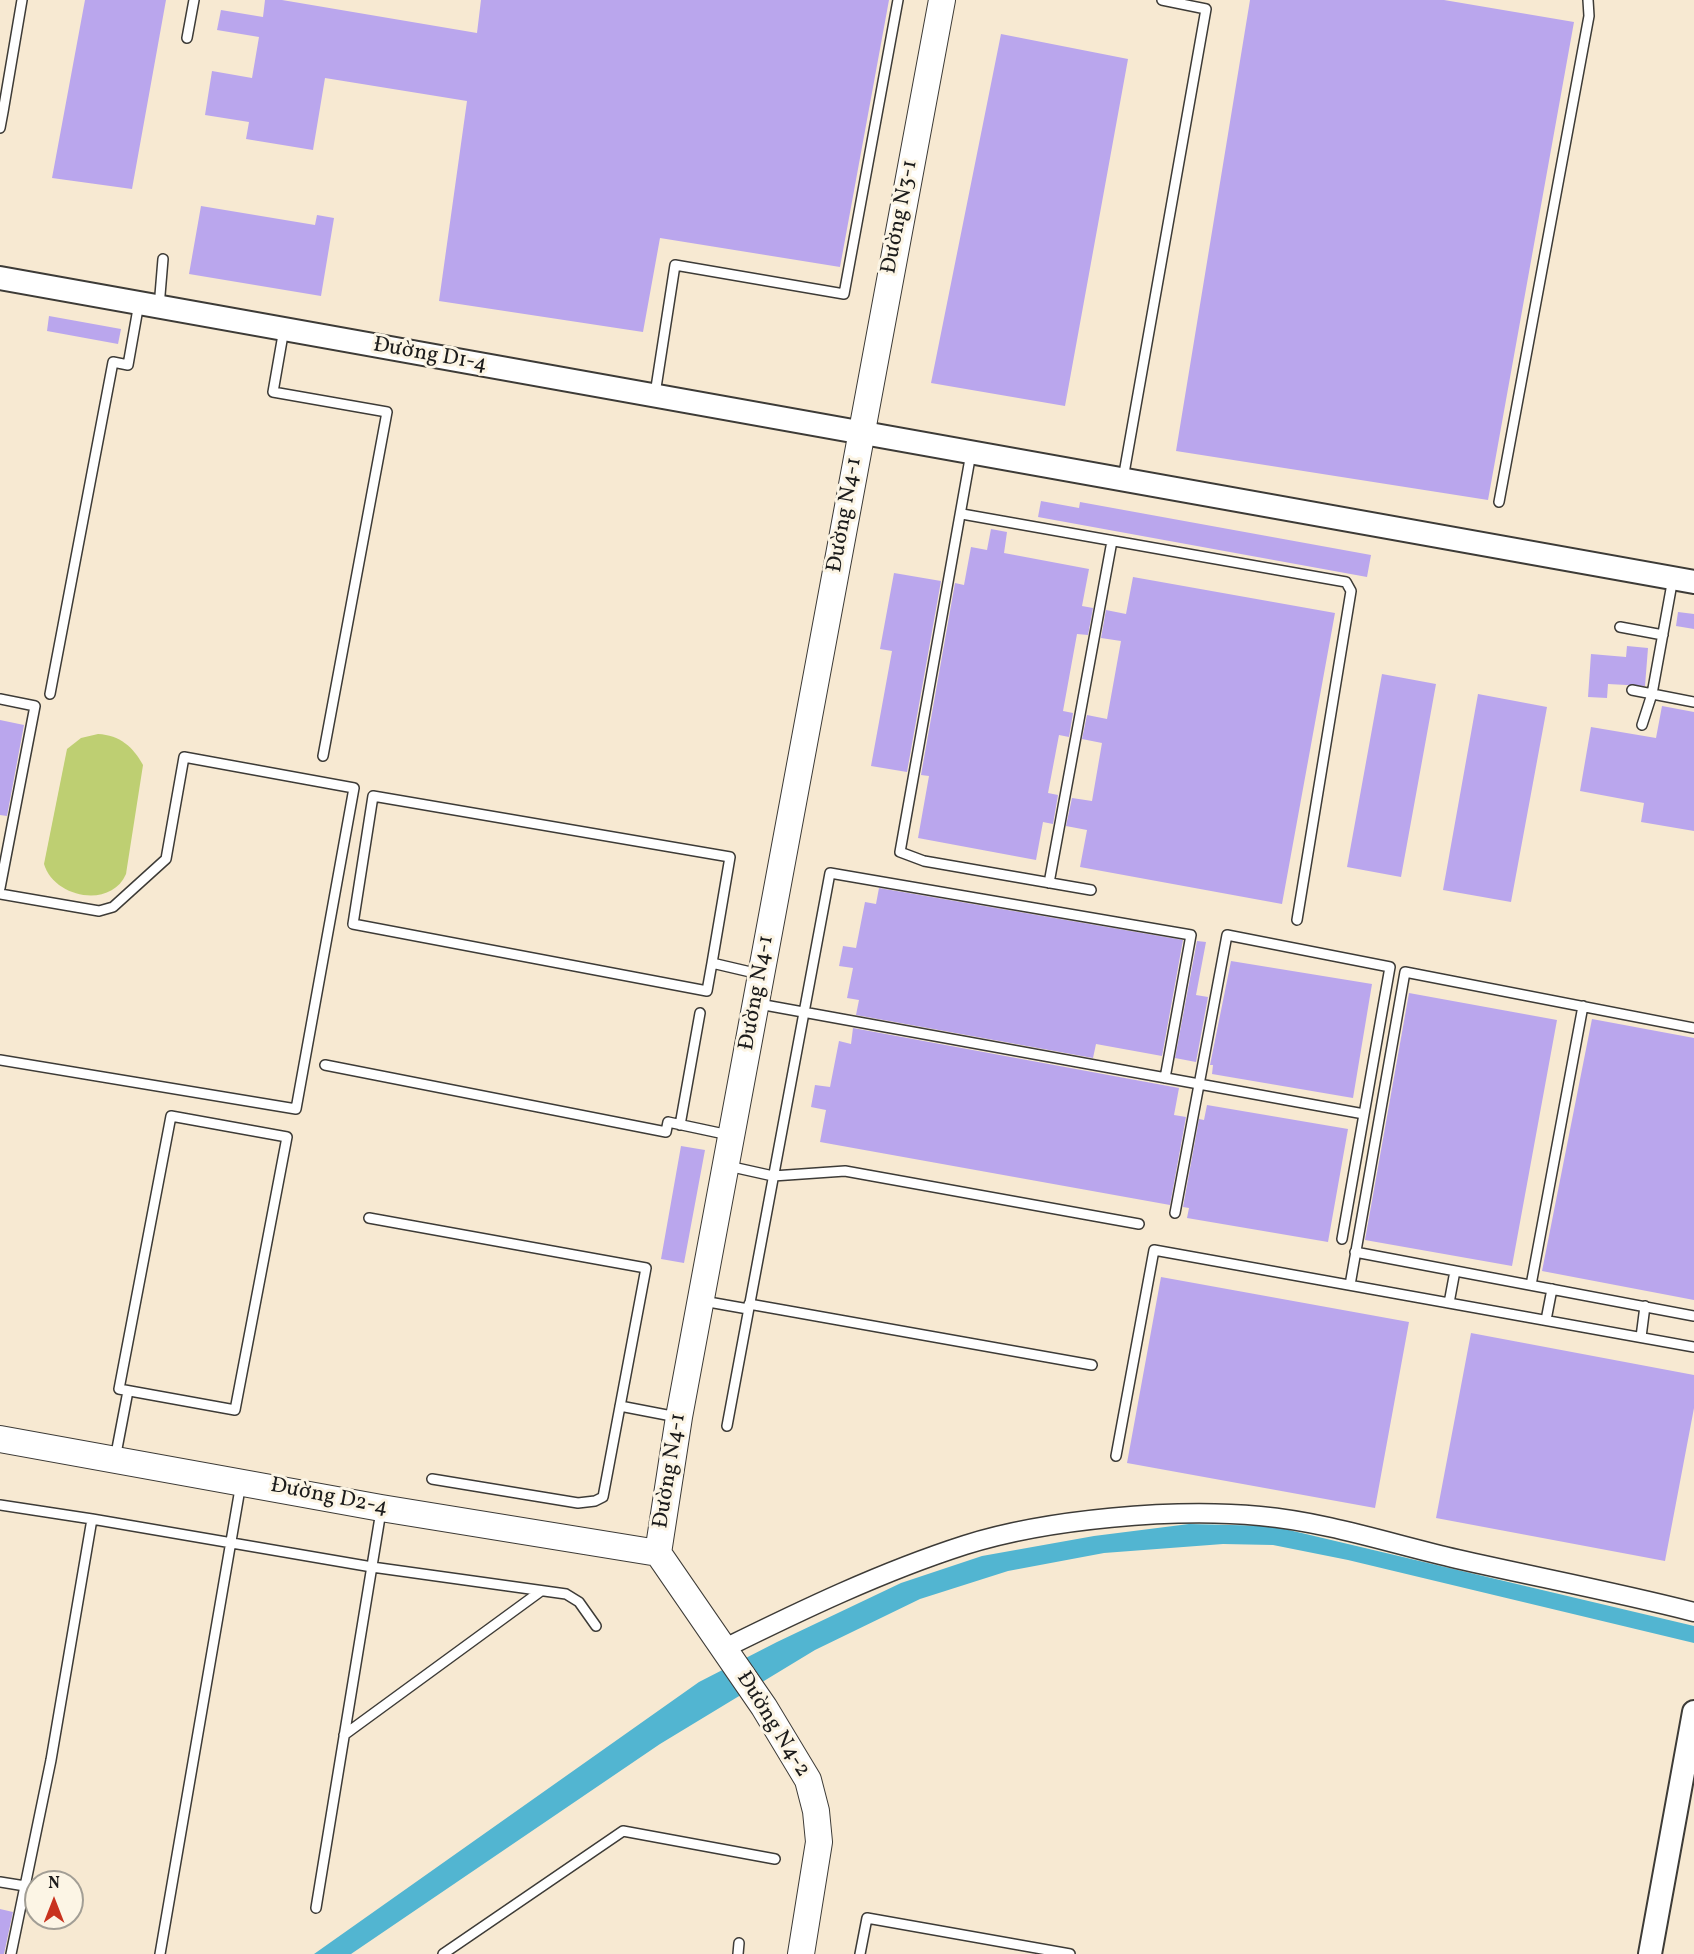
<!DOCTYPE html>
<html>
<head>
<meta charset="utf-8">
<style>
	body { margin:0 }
	#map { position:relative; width:1694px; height:1954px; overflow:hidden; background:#f7e9d2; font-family:Vollkorn,serif }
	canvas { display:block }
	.north { position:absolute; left:24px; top:1870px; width:60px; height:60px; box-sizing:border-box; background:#fcf5e5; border:2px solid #a29e95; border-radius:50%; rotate:0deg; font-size:16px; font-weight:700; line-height:24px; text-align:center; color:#1c1c1c }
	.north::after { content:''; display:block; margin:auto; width:21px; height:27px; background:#c8321e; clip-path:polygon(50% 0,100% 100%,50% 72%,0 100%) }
</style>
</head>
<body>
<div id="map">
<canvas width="1694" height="1954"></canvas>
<div class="north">N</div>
</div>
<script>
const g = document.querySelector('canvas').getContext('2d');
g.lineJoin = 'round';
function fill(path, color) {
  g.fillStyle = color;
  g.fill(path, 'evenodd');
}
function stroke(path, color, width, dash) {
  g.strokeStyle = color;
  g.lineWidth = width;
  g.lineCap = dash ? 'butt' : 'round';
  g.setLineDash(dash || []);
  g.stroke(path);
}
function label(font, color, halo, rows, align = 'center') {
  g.font = font + ' Vollkorn,serif';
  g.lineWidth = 6;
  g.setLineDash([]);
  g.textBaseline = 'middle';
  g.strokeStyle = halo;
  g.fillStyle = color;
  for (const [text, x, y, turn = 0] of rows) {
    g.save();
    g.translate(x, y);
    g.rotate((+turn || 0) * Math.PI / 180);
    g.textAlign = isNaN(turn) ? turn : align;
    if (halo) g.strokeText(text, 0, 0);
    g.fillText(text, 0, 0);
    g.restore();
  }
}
fill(new Path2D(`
	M98,734c22,1 35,13 45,31l-17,109c-15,35 -72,24 -82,-10l23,-115 14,-11z`), '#becf72');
fill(new Path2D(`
	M1189,1524l83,2 422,100v17l-346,-83 -75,-15 -50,-1 -119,9 -96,18 -88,28 -105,51 -155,94 -309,210h-37l385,-272 78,-40 124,-59 81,-27 112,-20z`), '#52b5d1');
fill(new Path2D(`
	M85,0h81l-34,189 -80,-11z
	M265,0h17l195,33 4,-33h408l-49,267 -180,-29 -17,94 -204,-31 28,-200 -142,-23 -12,72 -67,-11 3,-17 -44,-7 7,-44 40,7 7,-41 -42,-7 4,-20 42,7z
	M1250,0h194l130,22 -86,478 -312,-49z
	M1001,34l127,25 -63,347 -134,-23z
	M201,206l114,19 2,-10 17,3 -13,78 -132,-22z
	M49,316l72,13 -3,15 -71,-13z
	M1041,501l38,7 1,-6 291,53 -4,22 -329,-60z
	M991,529l16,3 -3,21 85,16 -7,37 11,2 -5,27 -11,-1 -14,77 10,2 -4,24 -10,-2 -11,58 10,2 -5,29 -10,-2 -7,38 -118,-22 11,-62 -8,-1 34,-192 9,2 7,-38 16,3z
	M894,573l47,8 -34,191 -36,-6 21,-115 -12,-2z
	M1133,577l202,36 -53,291 -202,-37 7,-37 -21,-4 6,-28 20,3 10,-58 -20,-4 5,-24 20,4 14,-78 -20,-3 5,-28 20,4z
	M1678,612l16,2v15l-18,-3z
	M1627,646l21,2 -3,38 -37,-2 -1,14 -19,-1 3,-43 35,3z
	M1382,674l54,10 -35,193 -54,-10z
	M1478,694l69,13 -36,195 -68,-12z
	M1662,706l32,6v119l-53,-9 3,-19 -64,-12 11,-64 65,11z
	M0,720l24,5 -17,91 -7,-1z
	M879,888l304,52 -21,116 -66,-12 -3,14 -237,-43 3,-15 -12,-2 6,-30 -14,-2 4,-20 13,2 9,-46 11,2z
	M1197,941l9,1 -10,53 12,2 -12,65 -21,-4z
	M1231,961l141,23 -19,114 -141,-24 1,-9h-3z
	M1409,993l148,27 -45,246 -147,-26z
	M1592,1019l102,19v262l-152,-29z
	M853,1028l326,60 -5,27 12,2 -16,88 -350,-63 6,-32 -15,-3 4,-22 15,2 9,-46 12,3z
	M1207,1105l141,24 -20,113 -141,-24 2,-10 -6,-1 16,-88 5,1z
	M681,1146l24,4 -21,113 -23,-4z
	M1161,1277l248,45 -34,186 -248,-45z
	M1471,1333l223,42v33l-29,153 -229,-43z
	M0,1909l13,3 -9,42h-4z`), '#baa6ed');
const service = new Path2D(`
	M187,38l7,-38
	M0,111l3,1 19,-112
	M0,128l3,-16
	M159,307l4,-48
	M284,329l-11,63 114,20 -64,344
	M655,394l20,-129 169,29 54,-294
	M971,453l-71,399 24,9 167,29
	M1123,479l83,-470 -44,-9
	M1499,502l90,-486 -1,-16
	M962,514l384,68 5,9 -54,329
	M1620,627l43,8
	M1632,690l62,12
	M50,694l63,-332 15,3 11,-62
	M0,699l35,7 -35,182
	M1642,725l10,-31 21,-116
	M1049,883l63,-342
	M0,894l99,17 14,-4 53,-48 18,-102 170,31 -58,321 -296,-49
	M712,963l-5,28 -354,-67 20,-128 357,61 -18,106 47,11
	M759,1004l605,110
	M325,1065l341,67 2,-10 61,13
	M171,1116l116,21 -52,273 -116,-21z
	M680,1125l20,-112
	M728,1166l45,10 72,-5 294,53
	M1175,1213l52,-278 163,32 -48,272
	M369,1218l277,50 -43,229 -8,4 -17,2 -146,-24
	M1355,1252l339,64
	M1350,1285l55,-313 289,56
	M1531,1285l52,-279
	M703,1301l45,8
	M1449,1303l6,-32
	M749,1304l343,61
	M1546,1320l6,-31
	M1641,1337l4,-31
	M620,1406l57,11
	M727,1426l103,-553 361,62 -26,143
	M1116,1456l38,-206 540,97
	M115,1459l13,-68
	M0,1505l92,14 -41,241 -40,194
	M92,1519l280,48 194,27 13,8 17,24
	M344,1735l197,-144
	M0,1882l25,4
	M316,1908l65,-397
	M160,1954l81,-471
	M443,1954l180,-123 152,28
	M738,1954l1,-11
	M860,1954l7,-36 203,36`);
const minor = new Path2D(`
	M723,1649c79,-39 158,-77 242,-104 82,-26 209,-37 295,-29 67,6 132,28 197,43 79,18 159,33 237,53`);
const tertiary = new Path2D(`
	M0,278l1694,304
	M1650,1954l44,-242`);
const secondary = new Path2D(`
	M0,1439l381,69 277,45
	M658,1553l21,-136 263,-1417
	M658,1553l106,154 44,73 8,31 3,31 -18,112`);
stroke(service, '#3d3b37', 12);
stroke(minor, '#3d3b37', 21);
stroke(tertiary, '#3d3b37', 26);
stroke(secondary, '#3d3b37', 28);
stroke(service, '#fff', 9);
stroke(minor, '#fff', 18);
stroke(tertiary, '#fff', 22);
stroke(secondary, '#fff', 26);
label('22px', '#1c1c1c', '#fcf5e5', [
	["Đường N3-1",901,217,-79],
	["Đường D1-4",430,356,10],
	["Đường N4-1",846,515,-80],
	["Đường N4-1",758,993,-80],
	["Đường N4-1",671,1471,-81],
	["Đường D2-4",329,1498,11],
	["Đường N4-2",772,1725,58]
]);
</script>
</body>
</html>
